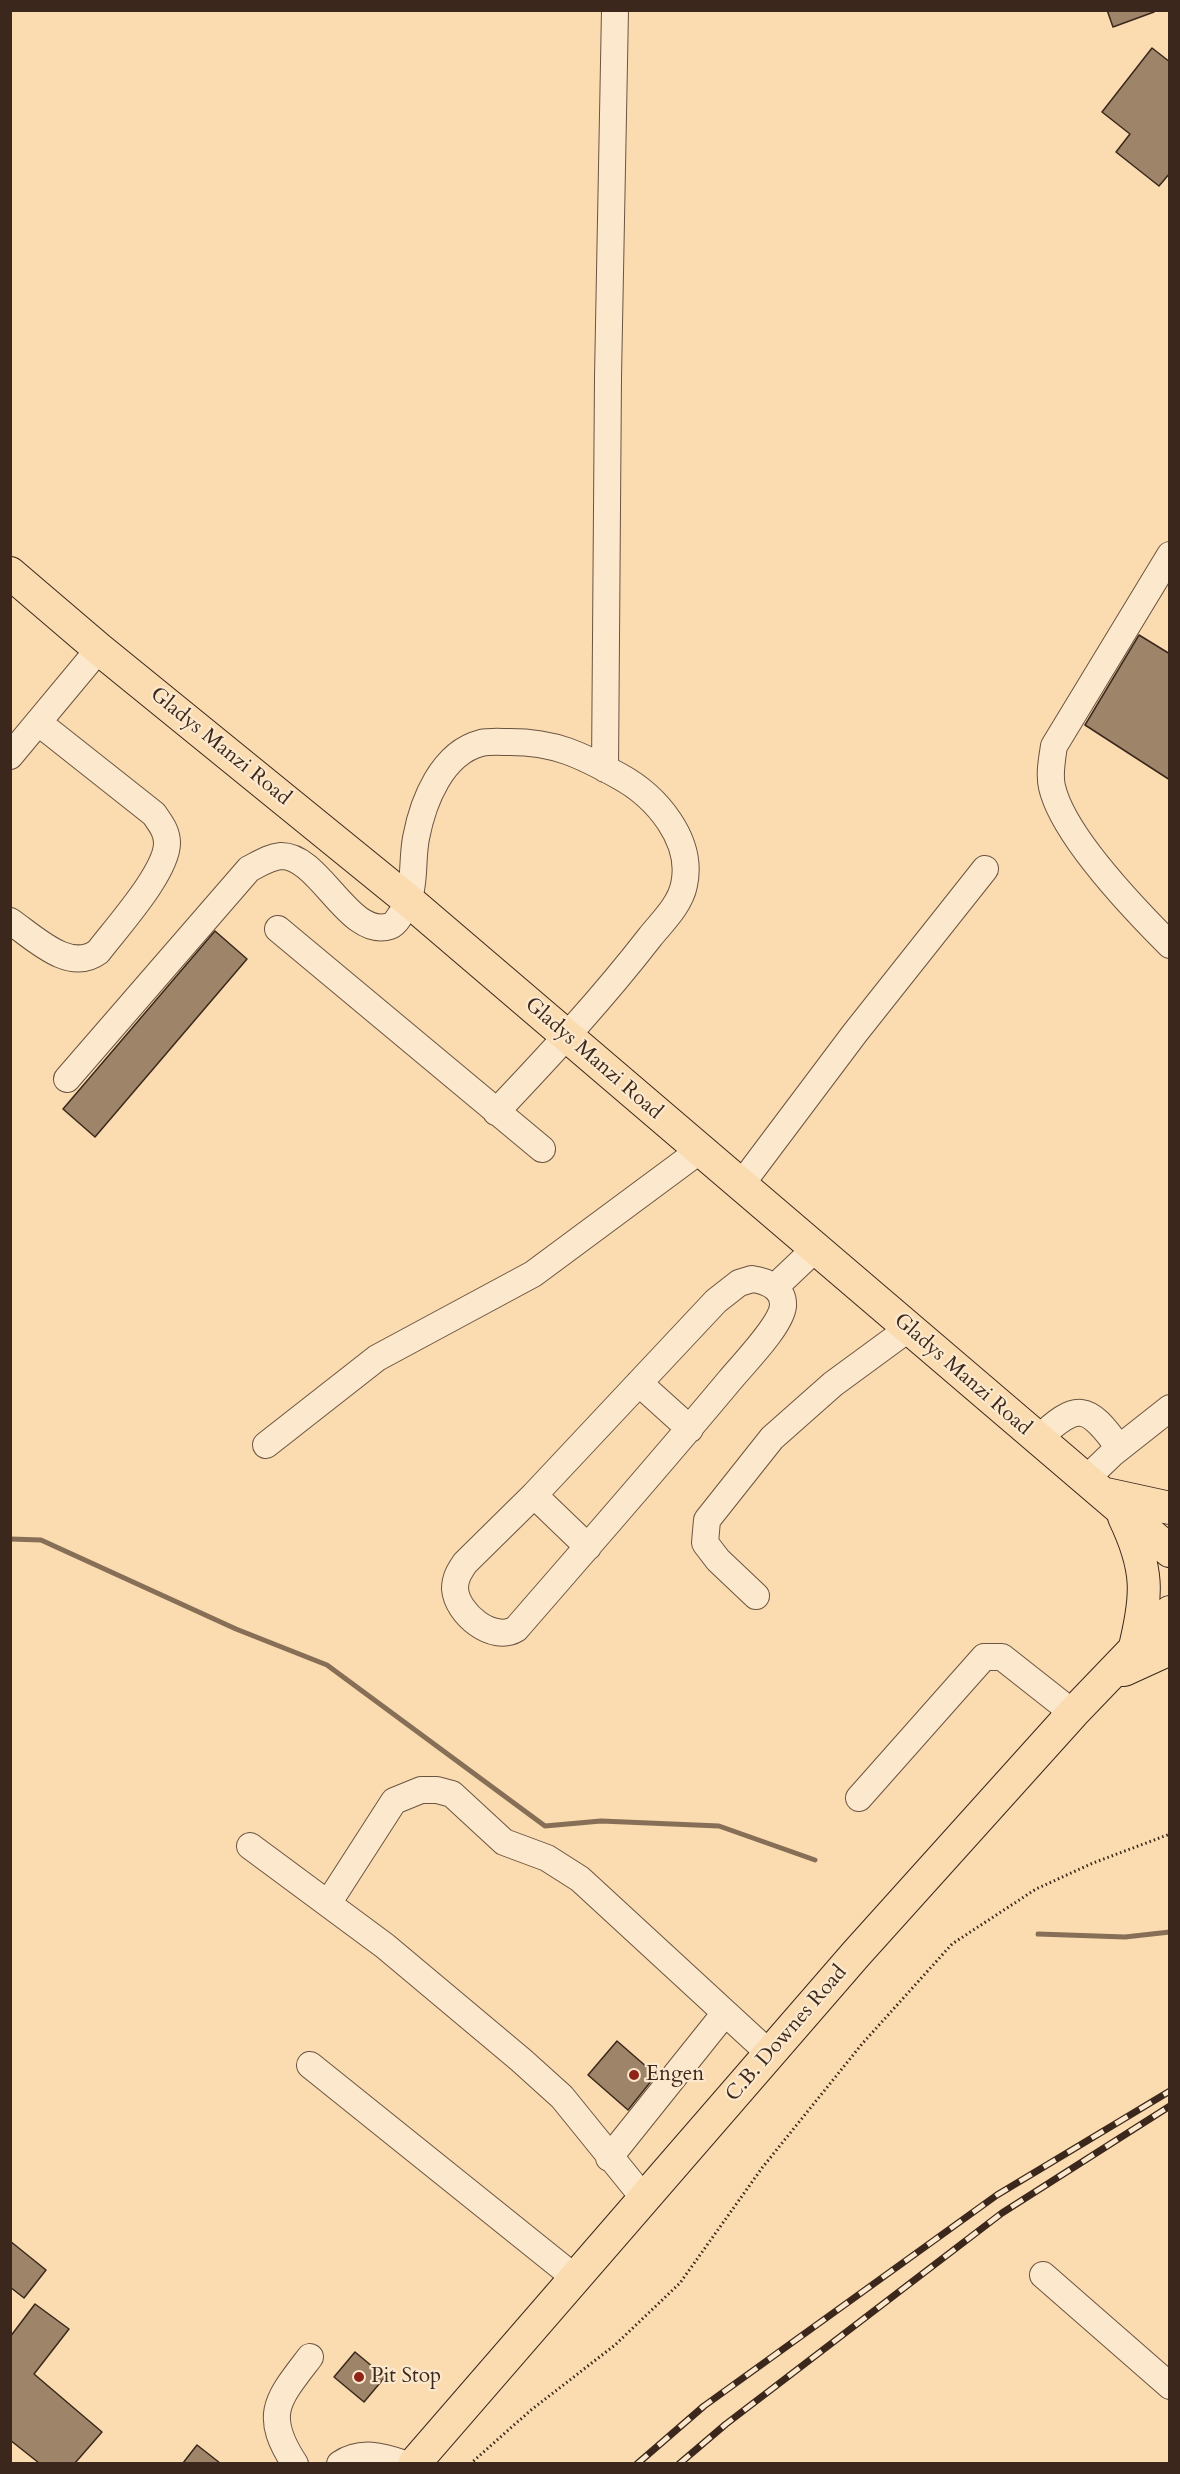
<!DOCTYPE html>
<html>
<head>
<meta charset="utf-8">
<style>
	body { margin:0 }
	#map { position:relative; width:1180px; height:2474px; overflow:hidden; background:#fadcb0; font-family:Cardo,serif }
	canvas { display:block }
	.frame { position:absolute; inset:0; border:12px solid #3b271c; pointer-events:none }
</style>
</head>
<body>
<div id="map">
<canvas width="1180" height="2474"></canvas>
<div class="frame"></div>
</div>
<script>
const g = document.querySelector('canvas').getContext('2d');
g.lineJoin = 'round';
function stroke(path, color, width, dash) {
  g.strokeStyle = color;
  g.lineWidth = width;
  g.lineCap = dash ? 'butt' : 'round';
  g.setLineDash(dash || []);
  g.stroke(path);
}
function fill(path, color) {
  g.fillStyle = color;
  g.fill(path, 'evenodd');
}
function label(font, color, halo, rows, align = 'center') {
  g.font = font + ' Cardo,serif';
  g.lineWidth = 4.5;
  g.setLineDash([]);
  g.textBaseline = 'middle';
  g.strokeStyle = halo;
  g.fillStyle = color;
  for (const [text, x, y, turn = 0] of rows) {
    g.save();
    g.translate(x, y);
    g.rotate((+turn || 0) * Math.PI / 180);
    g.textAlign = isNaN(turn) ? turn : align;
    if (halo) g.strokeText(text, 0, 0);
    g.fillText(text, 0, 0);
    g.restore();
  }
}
stroke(new Path2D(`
	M10,1539l31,1 195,89 91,36 218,161 56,-5 118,5 96,34
	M1038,1934l87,3 45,-5`), '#876e57', 5);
const building = new Path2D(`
	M1107,10h47v2l-41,15z
	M1152,48l18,14v111l-11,13 -43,-34 14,-18 -28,-22z
	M1139,635l31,19v126l-85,-55z
	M215,931l32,28 -152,178 -32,-28z
	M617,2041l39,34 -28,35 -40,-35z
	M10,2241l36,29 -22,28 -14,-11z
	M35,2304l34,25 -35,45 68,58 -27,31h-36l-29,-23v-103z
	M355,2352l30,25 -21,25 -30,-25z
	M197,2445l23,18h-37z`);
fill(building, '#9e8569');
stroke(building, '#3b271c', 1.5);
const minor = new Path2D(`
	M1170,555l-116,191c-2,13 -5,28 -2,41 11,48 82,122 118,158
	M10,756l89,-107
	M605,769l3,-392 7,-367
	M10,921c25,17 59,52 88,31 19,-25 69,-80 69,-109 0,-12 -7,-20 -13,-29l-115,-91
	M278,929l264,220
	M67,1079l182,-210c10,-5 20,-12 32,-13 39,-1 68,84 109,70 6,-2 8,-8 12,-13 15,-25 9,-48 14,-75 7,-37 26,-85 65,-95 9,-2 20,-1 29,-1 45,0 71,13 109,34 37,20 75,64 65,109 -4,20 -22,37 -34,52 -48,62 -100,118 -154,175
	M740,1186l115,-153 130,-164
	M752,1279c14,2 32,9 31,27 -2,20 -40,58 -53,74 -70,84 -142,166 -214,249 -23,14 -59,-15 -61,-40 0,-11 4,-17 10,-26l69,-68 182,-194 23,-18z
	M775,1287l40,-38
	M639,1383l51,46
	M1037,1440c40,-38 50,-37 82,8
	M266,1445l111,-87 156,-84 166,-123
	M1084,1481l29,-28 57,-45
	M534,1495l54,52
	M756,1596l-38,-36 -13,-17 2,-23 65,-82 61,-54 75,-55
	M859,1798l125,-141h18l71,56
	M250,1846l135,100 136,114 41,37 81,100
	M329,1902l65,-101 27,-11h16l15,4 52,48 43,16 33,21 190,175
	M310,2065l264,212
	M609,2158l116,-145
	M1043,2275l127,111
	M295,2464c-33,-50 -17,-65 15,-107
	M340,2464c21,-14 42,-8 65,0`);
const major = new Path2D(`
	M10,573l89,76 310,252 761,650
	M1106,1494l64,14
	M1124,1517c25,52 24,78 10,134
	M1124,1670l46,-21
	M414,2464l442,-510 217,-241 97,-101`);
stroke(minor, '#6b5441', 28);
stroke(major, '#3b271c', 34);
stroke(new Path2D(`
	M470,2464l61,-54 84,-65 65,-62 82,-115 100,-124 90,-100 84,-55 57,-26 77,-29`), '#3b271c', 3, [1.5, 3]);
stroke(minor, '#fce8cc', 26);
stroke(major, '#fadcb0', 32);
const rail = new Path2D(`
	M637,2464l67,-58 293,-211 173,-104
	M679,2464l47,-40 276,-211 168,-107`);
stroke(rail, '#3b271c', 7);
stroke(rail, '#fce8cc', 4.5, [14]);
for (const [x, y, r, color] of [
	[634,2075,6,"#8f2418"],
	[359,2377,6,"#8f2418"]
]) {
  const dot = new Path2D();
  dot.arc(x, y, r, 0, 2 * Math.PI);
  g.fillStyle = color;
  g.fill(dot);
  stroke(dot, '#fce8cc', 2);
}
label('21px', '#3b271c', '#fce8cc', [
	["Gladys Manzi Road",220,747,39],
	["Gladys Manzi Road",593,1059,41],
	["Gladys Manzi Road",962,1375,41],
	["C.B. Downes Road",787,2034,-49]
]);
label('21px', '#3b271c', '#fce8cc', [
	["Engen",646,2075],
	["Pit Stop",371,2377]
], 'left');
</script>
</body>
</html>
